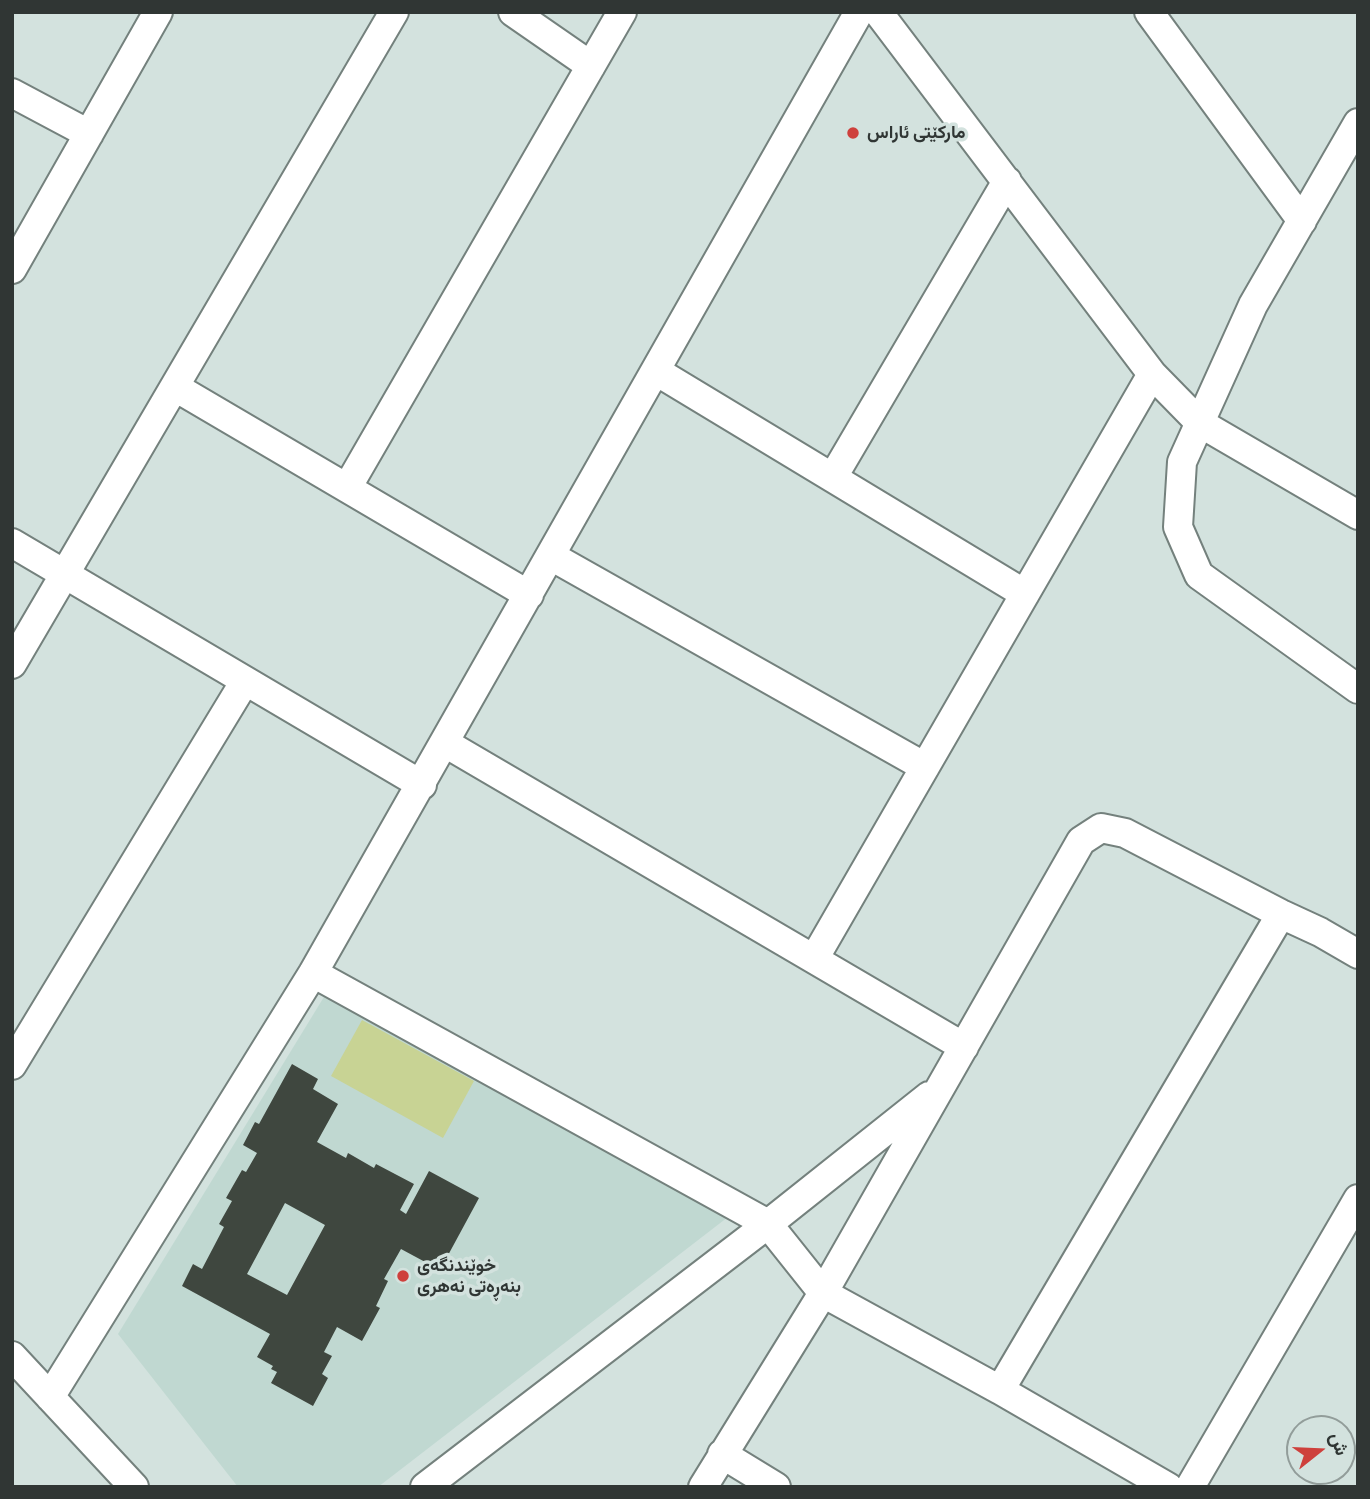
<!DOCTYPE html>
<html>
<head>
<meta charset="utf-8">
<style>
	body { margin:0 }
	#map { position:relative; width:1370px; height:1499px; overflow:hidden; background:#d3e2de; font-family:Poppins,Vazirmatn,sans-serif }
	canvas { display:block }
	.frame { position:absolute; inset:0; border:14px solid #303634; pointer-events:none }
	.north { position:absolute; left:1286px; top:1415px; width:70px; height:70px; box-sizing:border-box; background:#d3e2de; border:2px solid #929d9a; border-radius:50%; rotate:72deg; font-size:19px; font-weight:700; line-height:28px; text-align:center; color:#303634 }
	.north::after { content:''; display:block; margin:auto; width:24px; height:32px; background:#ce403c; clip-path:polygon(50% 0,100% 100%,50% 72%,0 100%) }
</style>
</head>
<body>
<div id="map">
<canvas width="1370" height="1499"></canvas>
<div class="frame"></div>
<div class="north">ش</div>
</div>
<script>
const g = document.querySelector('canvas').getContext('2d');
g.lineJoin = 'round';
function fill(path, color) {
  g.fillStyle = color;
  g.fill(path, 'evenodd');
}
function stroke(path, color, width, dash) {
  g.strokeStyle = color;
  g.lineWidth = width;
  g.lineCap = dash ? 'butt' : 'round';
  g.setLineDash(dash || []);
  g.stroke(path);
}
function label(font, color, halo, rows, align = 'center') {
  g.font = font + ' Poppins,Vazirmatn,sans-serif';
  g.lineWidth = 7;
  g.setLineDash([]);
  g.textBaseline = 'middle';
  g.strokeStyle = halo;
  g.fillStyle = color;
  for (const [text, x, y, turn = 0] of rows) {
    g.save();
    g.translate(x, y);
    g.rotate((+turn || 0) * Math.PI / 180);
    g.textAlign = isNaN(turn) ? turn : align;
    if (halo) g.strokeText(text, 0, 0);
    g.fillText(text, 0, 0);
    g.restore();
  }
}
fill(new Path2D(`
	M327,992l401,225 -350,270h-140l-120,-153z`), '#c0d8d1');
fill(new Path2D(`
	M362,1020l112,61 -31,57 -112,-62z`), '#c8d394');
fill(new Path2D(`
	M292,1064l26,15 -5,10 25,15 -21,38 29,16 2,-5 26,15 2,-4 38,20 -14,26 6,4 23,-43 50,27 -39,72 -39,-21 -17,30 4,2 -12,25 4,2 -18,33 -25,-14 -13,25 8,4 -10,18 6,4 -15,28 -42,-23 6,-11 -6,-3 2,-3 -16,-9 13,-23 -88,-48 11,-22 9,5 22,-42 -5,-3 13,-23 -6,-3 16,-28 4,2 11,-19 -14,-8 12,-23 4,2zM285,1203l40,22 -38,70 -40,-21z`), '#3f473f');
const minor = new Path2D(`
	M513,12l78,54
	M878,12l274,362 48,49 158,92
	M1149,12l153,209
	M12,93l77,41
	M1358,123l-105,182 -71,157 -4,65 21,48 159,114
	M12,269l146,-257
	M656,371l369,223
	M175,387l354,208
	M833,477l174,-296
	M347,488l275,-476
	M12,543l410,242
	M551,556l374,211
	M12,664l382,-652
	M445,743l519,304
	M814,959l338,-585
	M313,973l455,251 55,69 177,97 168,97
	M12,1065l233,-384
	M12,1356l122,131
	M1000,1390l281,-476
	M50,1397l263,-424 546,-961
	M722,1454l54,33
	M425,1487l343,-263 161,-128
	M703,1487l120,-194 258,-452 20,-13 24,5 156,81 39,18 38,22
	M1190,1487l168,-288`);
stroke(minor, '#74817d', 32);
stroke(minor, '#fff', 28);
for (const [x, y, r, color] of [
	[853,133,7,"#ce403c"],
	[403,1276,7,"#ce403c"]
]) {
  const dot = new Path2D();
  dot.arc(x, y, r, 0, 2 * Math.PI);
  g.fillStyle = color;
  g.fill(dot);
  stroke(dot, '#d3e2de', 2.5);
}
label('bold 18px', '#303634', '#d3e2de', [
	["مارکێتی ئاراس",867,133],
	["خوێندنگەی",417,1266],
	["بنەڕەتی نەهری",417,1287]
], 'left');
</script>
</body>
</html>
